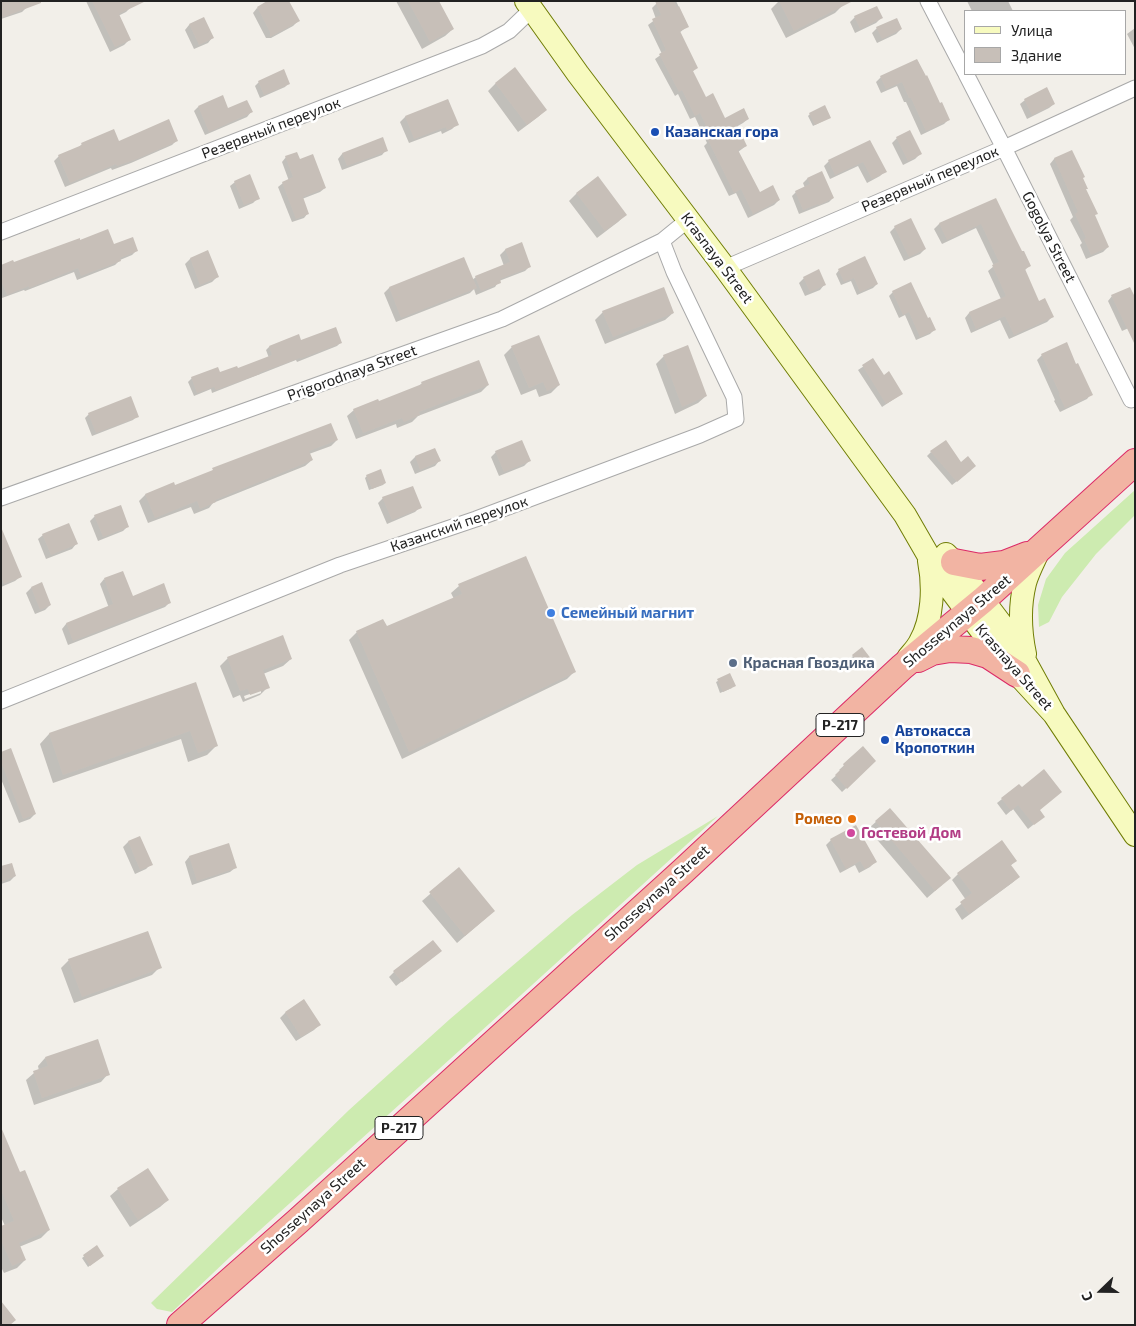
<!DOCTYPE html>
<html>
<head>
<meta charset="utf-8">
<style>
	body { margin:0 }
	#map { position:relative; width:1136px; height:1326px; overflow:hidden; background:#f2efe9; font-family:"Exo 2",sans-serif }
	canvas { display:block }
	.frame { position:absolute; inset:0; border:2px solid #222; pointer-events:none }
	.legend { position:absolute; left:964px; top:10px; width:162px; height:65px; box-sizing:border-box; background:#fff; border:1px solid #a7a7a7; margin:0; padding:6px 9px; list-style:none; font-size:15px; color:#222 }
	.legend li { display:flex; align-items:center; gap:10px; height:25px }
	.legend b { width:25px; border:1px solid #a7a7a7 }
	.north { position:absolute; left:1076px; top:1266px; width:50px; height:50px; -webkit-text-stroke:4px #fff; paint-order:stroke; rotate:248deg; font-size:14px; font-weight:700; line-height:20px; text-align:center; color:#222 }
	.north::after { content:''; display:block; margin:auto; width:18px; height:22px; background:#222; clip-path:polygon(50% 0,100% 100%,50% 72%,0 100%) }
</style>
</head>
<body>
<div id="map">
<canvas width="1136" height="1326"></canvas>
<div class="frame"></div>
<ul class="legend">
<li><b style="height:6px;background:#f7fabf"></b>Улица</li>
<li><b style="height:14px;background:#c7bfb8"></b>Здание</li>
</ul>
<div class="north">С</div>
</div>
<script>
const g = document.querySelector('canvas').getContext('2d');
g.lineJoin = 'round';
function fill(path, color) {
  g.fillStyle = color;
  g.fill(path, 'evenodd');
}
function stroke(path, color, width, dash) {
  g.strokeStyle = color;
  g.lineWidth = width;
  g.lineCap = dash ? 'butt' : 'round';
  g.setLineDash(dash || []);
  g.stroke(path);
}
function label(font, color, halo, rows, align = 'center') {
  g.font = font + ' "Exo 2",sans-serif';
  g.lineWidth = 5;
  g.setLineDash([]);
  g.textBaseline = 'middle';
  g.strokeStyle = halo;
  g.fillStyle = color;
  for (const [text, x, y, turn = 0] of rows) {
    g.save();
    g.translate(x, y);
    g.rotate((+turn || 0) * Math.PI / 180);
    g.textAlign = isNaN(turn) ? turn : align;
    if (halo) g.strokeText(text, 0, 0);
    g.fillText(text, 0, 0);
    g.restore();
  }
}
fill(new Path2D(`
	M1135,490v25l-39,39 -34,43 -13,25 -10,5 -1,-22 8,-26 19,-26z
	M718,816l-219,199 -269,242 -58,55 -15,-3 -6,-6 198,-193 101,-91 122,-104 65,-50z`), '#cdebb0');
fill(new Path2D(`
	M1,1l26,6 -5,5 -21,7z
	M86,1h51l-11,11 -8,4 11,24 -5,5 -14,7z
	M396,1h42l15,28 -8,7 -23,13z
	M662,1h14l12,25 -9,7 17,35 -4,4 13,27 19,20h24l-5,4 -7,4 10,19 -8,6 21,41 20,7 -5,5 -26,13 -12,-25 -7,3 -25,-50 3,-3 -12,-26 -5,2 -12,-25 -3,2 -20,-37 7,-5 -14,-29 8,-6 -4,-11 4,-4z
	M779,1h62l2,4 -8,8 -49,25 -15,-29z
	M967,1h41l5,10h-41z
	M876,7l5,11 -5,5 -21,10 -5,-11 5,-5z
	M257,8l41,13 -5,5 -22,12h-5l-13,-25z
	M203,19l9,19 -4,5 -14,6 -9,-19 4,-5z
	M877,28l24,1 -5,5 -19,9 -5,-10z
	M1135,28v21l-8,-15z
	M917,60l23,45 9,14 -5,5 -23,11 -15,-33h-2l-7,-16 -16,7 -5,-11 5,-5z
	M515,69l31,41 -8,7 -20,15 -30,-41 7,-7z
	M259,82l30,1 -4,4 -25,11 -5,-12z
	M448,100l9,24 -5,5 -10,5 -1,-3 -32,12 -9,-21 5,-5z
	M1025,100l29,4 -5,4 -22,11 -7,-15z
	M198,107l30,3 23,2 -4,5 -42,18 -11,-24z
	M810,114l17,5 -14,7 -5,-10z
	M382,138l4,12 -4,5 -40,15 -4,-11 4,-5z
	M897,138l23,16 -5,5 -12,6 -11,-22z
	M177,140l-5,5 -41,18 -19,7 -1,-2 -46,19 -11,-26 5,-5 18,-7 5,-5z
	M870,141l15,30 -5,5 -13,7 -9,-17 -28,13 -6,-13 5,-5z
	M1071,152l23,64 14,31 -5,5 -17,7 -6,-14 2,-2 -12,-23 3,-3 -23,-53 4,-5z
	M286,157l13,4 26,27 -5,4 -18,7 6,14 -4,5 -12,4 -14,-35 5,-4 6,-2 -7,-19z
	M821,173l12,25 -4,4 -30,12 -7,-18 4,-4 9,-4 -2,-5 4,-4z
	M235,182l23,16 -5,5 -14,6 -9,-23z
	M577,193l48,22 -7,7 -21,16 -28,-37z
	M995,200l34,66 -5,5 15,31 13,15 -5,5 -38,17 -9,-19 -29,13 -6,-15 4,-5 32,-14 -13,-28 6,-5 -18,-38 -34,16 -8,-15 5,-5z
	M895,227l30,22 -5,5 -16,7 -14,-29z
	M80,241l33,4 24,5 -5,5 -12,5 -5,5 -38,15 -3,-8 -49,19 -1,-1 -22,8 -1,-32 12,-2z
	M521,244l9,22 -5,5 -26,10 -4,6 -19,8 -2,-6 -4,4 -74,29 -12,-29 5,-5 75,-29 8,21 4,-3 28,-11 -4,-11 5,-5z
	M207,252l10,25 -5,5 -17,7 -10,-25 5,-5z
	M839,270l38,14 -4,4 -16,7 -6,-14 -10,4 -5,-11z
	M804,278l20,7 -4,5 -15,6 -6,-13z
	M893,292l34,28 7,10 -4,4 -14,6 -11,-25 -6,3 -10,-22z
	M1112,296l19,31 -9,4 -14,-30z
	M603,312l70,1 -8,7 -60,24 -10,-24z
	M301,342l39,1 -3,3 -40,16 -1,-2 -84,33 -1,-4 -17,7 -6,-14 4,-4 45,-8 32,-12 -3,-8 3,-3z
	M512,347l47,38 -8,8 -12,4 -3,-8 -15,6 -17,-40z
	M1042,355l34,11 15,28 -4,5 -27,13 -6,-11 1,-1 -18,-40z
	M664,356l42,40 -8,7 -23,11 -19,-50z
	M873,360l24,37 -15,10 -24,-37z
	M478,361l10,24 -7,7 -63,24 -6,6 -15,6 -1,-4 -40,15 -9,-23 7,-6 24,-8 40,-15 4,-4z
	M89,414l48,2 -4,4 -41,16 -7,-18z
	M337,440l-6,6 -22,8 3,6 -7,6 -92,37 -4,5 -15,6 -3,-7 -43,16 -9,-22 6,-6 29,-8 36,-14 3,-3z
	M435,449l4,12 -4,5 -20,8 -5,-12 5,-5z
	M496,452l33,9 -5,5 -25,10 -8,-19z
	M931,452l30,12 10,6 -19,15 -25,-29z
	M367,476l18,7 -2,2 -14,5 -4,-12z
	M383,498l37,9 -5,5 -28,12 -9,-21z
	M95,516l33,10 -5,5 -25,10 -8,-20z
	M43,535l33,9 -4,5 -26,10 -8,-20z
	M1,549l19,28 -5,4 -14,6z
	M104,579l28,18 38,5 -5,5 -97,38 -6,-16 4,-5 43,-16 -9,-24z
	M41,584l9,21 -5,5 -10,4 -9,-21 5,-5z
	M459,586l116,85 -8,8 -165,80 -53,-119 8,-8 29,-5 68,-28 -3,-6z
	M853,656l16,5 -9,8 -9,-11z
	M228,658l63,1 -8,7 -20,8 5,13 -8,8 -17,7 -3,-7 -7,3 -13,-32zM261,690v3l-16,6 -1,-3z
	M729,675l3,13 -12,5 -4,-11z
	M195,684l21,62 -9,9 -19,7 -7,-23 -128,44 -13,-39 9,-10z
	M863,748l12,13 -33,31 -11,-12 10,-9 -2,-1z
	M1,753l34,61 -5,5 -11,4 -18,-44z
	M1002,799l36,11v11l-10,8 -15,-20 -7,6 -9,-12z
	M890,809l52,76 -15,13 -59,-69z
	M140,838l11,26 -5,5 -11,5 -12,-27 5,-5z
	M831,840l44,22 -5,5 -11,6 -4,-8 -15,8 -14,-28z
	M189,857l46,11 -5,4 -38,13 -7,-23z
	M1015,861l-5,5 9,11 -7,6 -50,37 -7,-11 11,-9 -14,-20 6,-6z
	M1,868l14,8 -5,5 -9,3z
	M459,869l27,49 -29,25 -35,-42z
	M435,955l-39,31 -7,-9 5,-5z
	M69,960l91,7 -8,8 -78,28 -13,-35z
	M304,1001l15,24 -5,5 -18,11 -16,-23 5,-5z
	M45,1058l63,16 -7,8 -67,23 -8,-25 8,-7 5,-2 -1,-5z
	M1,1130l19,44 29,56 -8,8 -22,9 6,13 -8,8 -13,5 -3,-6v-40l4,-1 -4,-9z
	M118,1189l50,11 -8,7 -30,20 -20,-31z
	M96,1247l4,11 -12,9 -6,-9z`), '#0003');
fill(new Path2D(`
	M1,1h40v2l-40,15z
	M92,1h54l-27,13 12,26 -16,7z
	M267,1h22l11,20 -30,16v-5l-13,-25z
	M408,1h31l15,28 -24,13z
	M655,1h19l3,7 2,-2 10,21 -9,4 18,37 -5,3 13,26 7,-4 12,25 19,-10 5,11 -12,6 10,21 -9,4 22,42 13,-7 7,15 -27,14 -12,-25 -7,4 -26,-53 4,-2 -12,-25 -5,3 -13,-26 -3,2 -20,-38 7,-4 -14,-31 9,-4z
	M779,1h74l-59,30z
	M877,6l6,12 -23,11 -6,-13z
	M204,17l10,21 -15,7 -10,-21z
	M897,18l5,11 -20,10 -6,-12z
	M917,59l9,17 1,-1 13,28 2,-1 8,18 -24,11 -15,-33h-2l-7,-16 -16,7 -6,-13z
	M515,67l32,43 -20,15 -32,-42z
	M284,69l6,15 -26,11 -6,-14z
	M1047,87l8,17 -23,11 -8,-16z
	M223,95l5,13 19,-8 6,12 -44,20 -11,-26z
	M448,99l11,26 -12,5 -1,-3 -32,12 -9,-23z
	M825,105l6,13 -16,7 -6,-12z
	M169,119l9,22 -41,18 -20,7 -1,-2 -46,19 -12,-28 24,-10 -1,-2 33,-14 5,12z
	M910,130l12,24 -14,7 -12,-24z
	M383,137l5,14 -41,15 -5,-13z
	M870,140l17,32 -15,7 -9,-17 -28,13 -7,-15z
	M1072,150l13,27 -2,1 5,11h-2l12,25 -3,1 14,32 -18,8 -7,-16 2,-1 -11,-24 3,-2 -24,-54z
	M297,152l3,7 13,-5 13,34 -23,9 6,17 -13,5 -14,-37 11,-5 -8,-21z
	M822,171l12,27 -15,7 -1,-1 -15,6 -8,-19 15,-7 -3,-6z
	M250,174l10,25 -16,6 -10,-24z
	M598,176l29,39 -22,16 -29,-38z
	M996,198l15,31 11,22h2l7,15 -6,3 14,32 6,-3 9,19 -40,18 -9,-19 -29,13 -7,-17 37,-16 -14,-31 7,-3 -18,-38 -34,16 -8,-17z
	M911,218l15,31 -17,8 -15,-31z
	M108,229l6,15 19,-7 5,14 -18,7 1,3 -40,15 -3,-8 -49,20v-2l-22,9 -6,-14v-16l12,-5 1,2 66,-24v2z
	M522,242l9,25 -31,12 1,4 -20,8 -6,-15 35,-14 -5,-13z
	M208,250l11,27 -19,8 -10,-27z
	M865,256l13,28 -18,8 -6,-14 -10,4 -6,-13z
	M464,257l13,31 -76,30 -12,-31z
	M819,269l7,16 -16,7 -7,-15z
	M911,282l17,36 2,-1 6,13 -16,7 -11,-25 -6,3 -11,-24z
	M664,287l10,26 -61,24 -11,-26z
	M1130,287l5,10v48l-24,-50z
	M336,327l6,16 -42,16v-1l-41,15 1,1 -44,16 -2,-3 -17,6 -6,-16 27,-10 2,5 17,-6 1,2 34,-13 -3,-9 30,-12 2,6z
	M539,335l21,50 -13,6 -4,-9 -14,6 -18,-42z
	M1067,342l9,22 2,-1 15,32 -28,13 -6,-13 1,-1 -19,-40z
	M688,345l19,51 -25,11 -19,-52z
	M873,358l11,17 5,-4 14,23 -17,10 -24,-39z
	M479,360l10,25 -70,27 1,3 -16,7 -2,-4 -39,15 -10,-24 25,-10 1,2 43,-17 -1,-2z
	M131,396l8,21 -43,16 -8,-20z
	M331,423l7,17 -29,11 4,9 -98,40 1,2 -16,7 -3,-8 -42,17 -10,-24 29,-12 1,3 38,-15 -1,-2z
	M522,440l9,21 -27,11 -9,-21z
	M946,440l15,22 7,-6 8,10 -19,16 -27,-31z
	M435,448l6,13 -21,9 -5,-14z
	M381,469l5,14 -14,6 -6,-14z
	M413,486l9,22 -30,12 -10,-23z
	M121,505l8,22 -26,10 -9,-22z
	M69,523l9,21 -27,11 -9,-21z
	M1,527l21,50 -18,7 -3,-8z
	M526,556l50,116 -167,80 -53,-121 27,-12 4,7 75,-32 -4,-10z
	M123,571l10,25 31,-13 7,20 -98,38 -7,-18 47,-19 -9,-26z
	M42,582l9,23 -11,5 -9,-23z
	M283,635l9,24 -29,11 7,18 -20,7 -2,-6 -8,2 -13,-34z
	M862,647l10,13 -10,7 -10,-12z
	M730,673l6,13 -13,6 -6,-13z
	M196,682l22,64 -20,7 -8,-22 -127,44 -14,-42z
	M863,746l13,15 -29,28 -12,-14 9,-9 -1,-2z
	M11,748l25,66 -13,5 -22,-57v-10z
	M1044,769l18,23 -22,18 5,7 -11,8 -16,-20 -7,6 -10,-13 18,-14 3,3z
	M890,808l61,70 -16,13 -60,-70z
	M856,825l21,37 -12,7 -5,-8 -14,8 -16,-30z
	M140,836l13,29 -13,5 -12,-29z
	M1002,840l15,21 -6,4 9,12 -51,37 -9,-12 12,-9 -15,-20z
	M229,843l8,25 -40,13 -8,-25z
	M12,863l4,13 -15,6v-16z
	M459,867l36,44 -30,25 -36,-44z
	M148,931l14,37 -80,29 -14,-38z
	M433,940l9,11 -40,31 -9,-11z
	M304,999l17,26 -20,12 -16,-25z
	M98,1039l12,36 -68,23 -9,-27 15,-5 -3,-9z
	M1,1127l19,45 5,-2 25,60 -31,13 7,17 -14,6 -11,-26v-14l13,-5 -13,-31z
	M148,1168l21,32 -31,20 -21,-32z
	M97,1245l7,11 -14,10 -7,-11z
	M1,1301l15,19 -6,5h-9z`), '#c7bfb8');
const minor = new Path2D(`
	M928,1l37,71
	M966,74l38,74 127,252
	M1,232l481,-186 27,-15 23,-22
	M725,268l279,-120 131,-60
	M1,498l501,-179 160,-78 27,-22
	M1,701l339,-136 136,-46 224,-84 36,-16 -2,-22 -60,-125 -12,-31`);
const secondary = new Path2D(`
	M526,1l52,73 147,194 180,247 34,59 59,79 56,61
	M946,554l8,8 60,79 40,73 81,121
	M1025,654c-5,-24 -6,-47 0,-71 3,-11 9,-22 14,-33
	M908,658c4,-5 9,-10 12,-16 13,-23 14,-55 9,-81`);
const trunk = new Path2D(`
	M954,562l26,5 24,-3 23,-9
	M918,659l14,-7 18,-3 21,1 17,5 29,19
	M180,1325l118,-104 385,-350 219,-204 81,-67 152,-138`);
stroke(minor, '#a9a9a9', 17);
stroke(secondary, '#707d05', 24);
stroke(trunk, '#dc2a67', 28);
stroke(minor, '#fff', 15);
stroke(secondary, '#f7fabf', 22);
stroke(trunk, '#f2b4a3', 26);
for (const [x, y, r, color] of [
	[655,132,5,"#1a4fb4"],
	[551,613,5,"#3f7fe0"],
	[733,663,5,"#5c6f8a"],
	[885,740,5,"#1a4fb4"],
	[852,819,5,"#e8710a"],
	[851,833,5,"#d1479c"]
]) {
  const dot = new Path2D();
  dot.arc(x, y, r, 0, 2 * Math.PI);
  g.fillStyle = color;
  g.fill(dot);
  stroke(dot, '#fff', 2);
}
for (const [x, y, w] of [
	[840,725,48],
	[399,1128,48]
]) {
  const box = new Path2D();
  box.roundRect(x - w / 2, y - 11.5, w, 23, 4);
  g.fillStyle = '#fff';
  g.fill(box);
  stroke(box, '#222', 1);
}
label('bold 14px', '#222', null, [
	["Р-217",840,725],
	["Р-217",399,1128]
]);
label('15px', '#222', '#fff', [
	["Резервный переулок",271,128,-21],
	["Резервный переулок",930,179,-23],
	["Gogolya Street",1049,237,63],
	["Krasnaya Street",717,258,53],
	["Prigorodnaya Street",352,373,-20],
	["Казанский переулок",459,524,-19],
	["Shosseynaya Street",957,621,-40],
	["Krasnaya Street",1014,667,49],
	["Shosseynaya Street",657,893,-42],
	["Shosseynaya Street",313,1206,-42]
]);
label('bold 15px', '#164399', '#fff', [
	["Казанская гора",665,132],
	["Автокасса",895,731],
	["Кропоткин",895,748]
], 'left');
label('bold 15px', '#366cbe', '#fff', [
	["Семейный магнит",561,613]
], 'left');
label('bold 15px', '#4e5e75', '#fff', [
	["Красная Гвоздика",743,663]
], 'left');
label('bold 15px', '#c56008', '#fff', [
	["Ромео",842,819]
], 'right');
label('bold 15px', '#b23c85', '#fff', [
	["Гостевой Дом",861,833]
], 'left');
</script>
</body>
</html>
